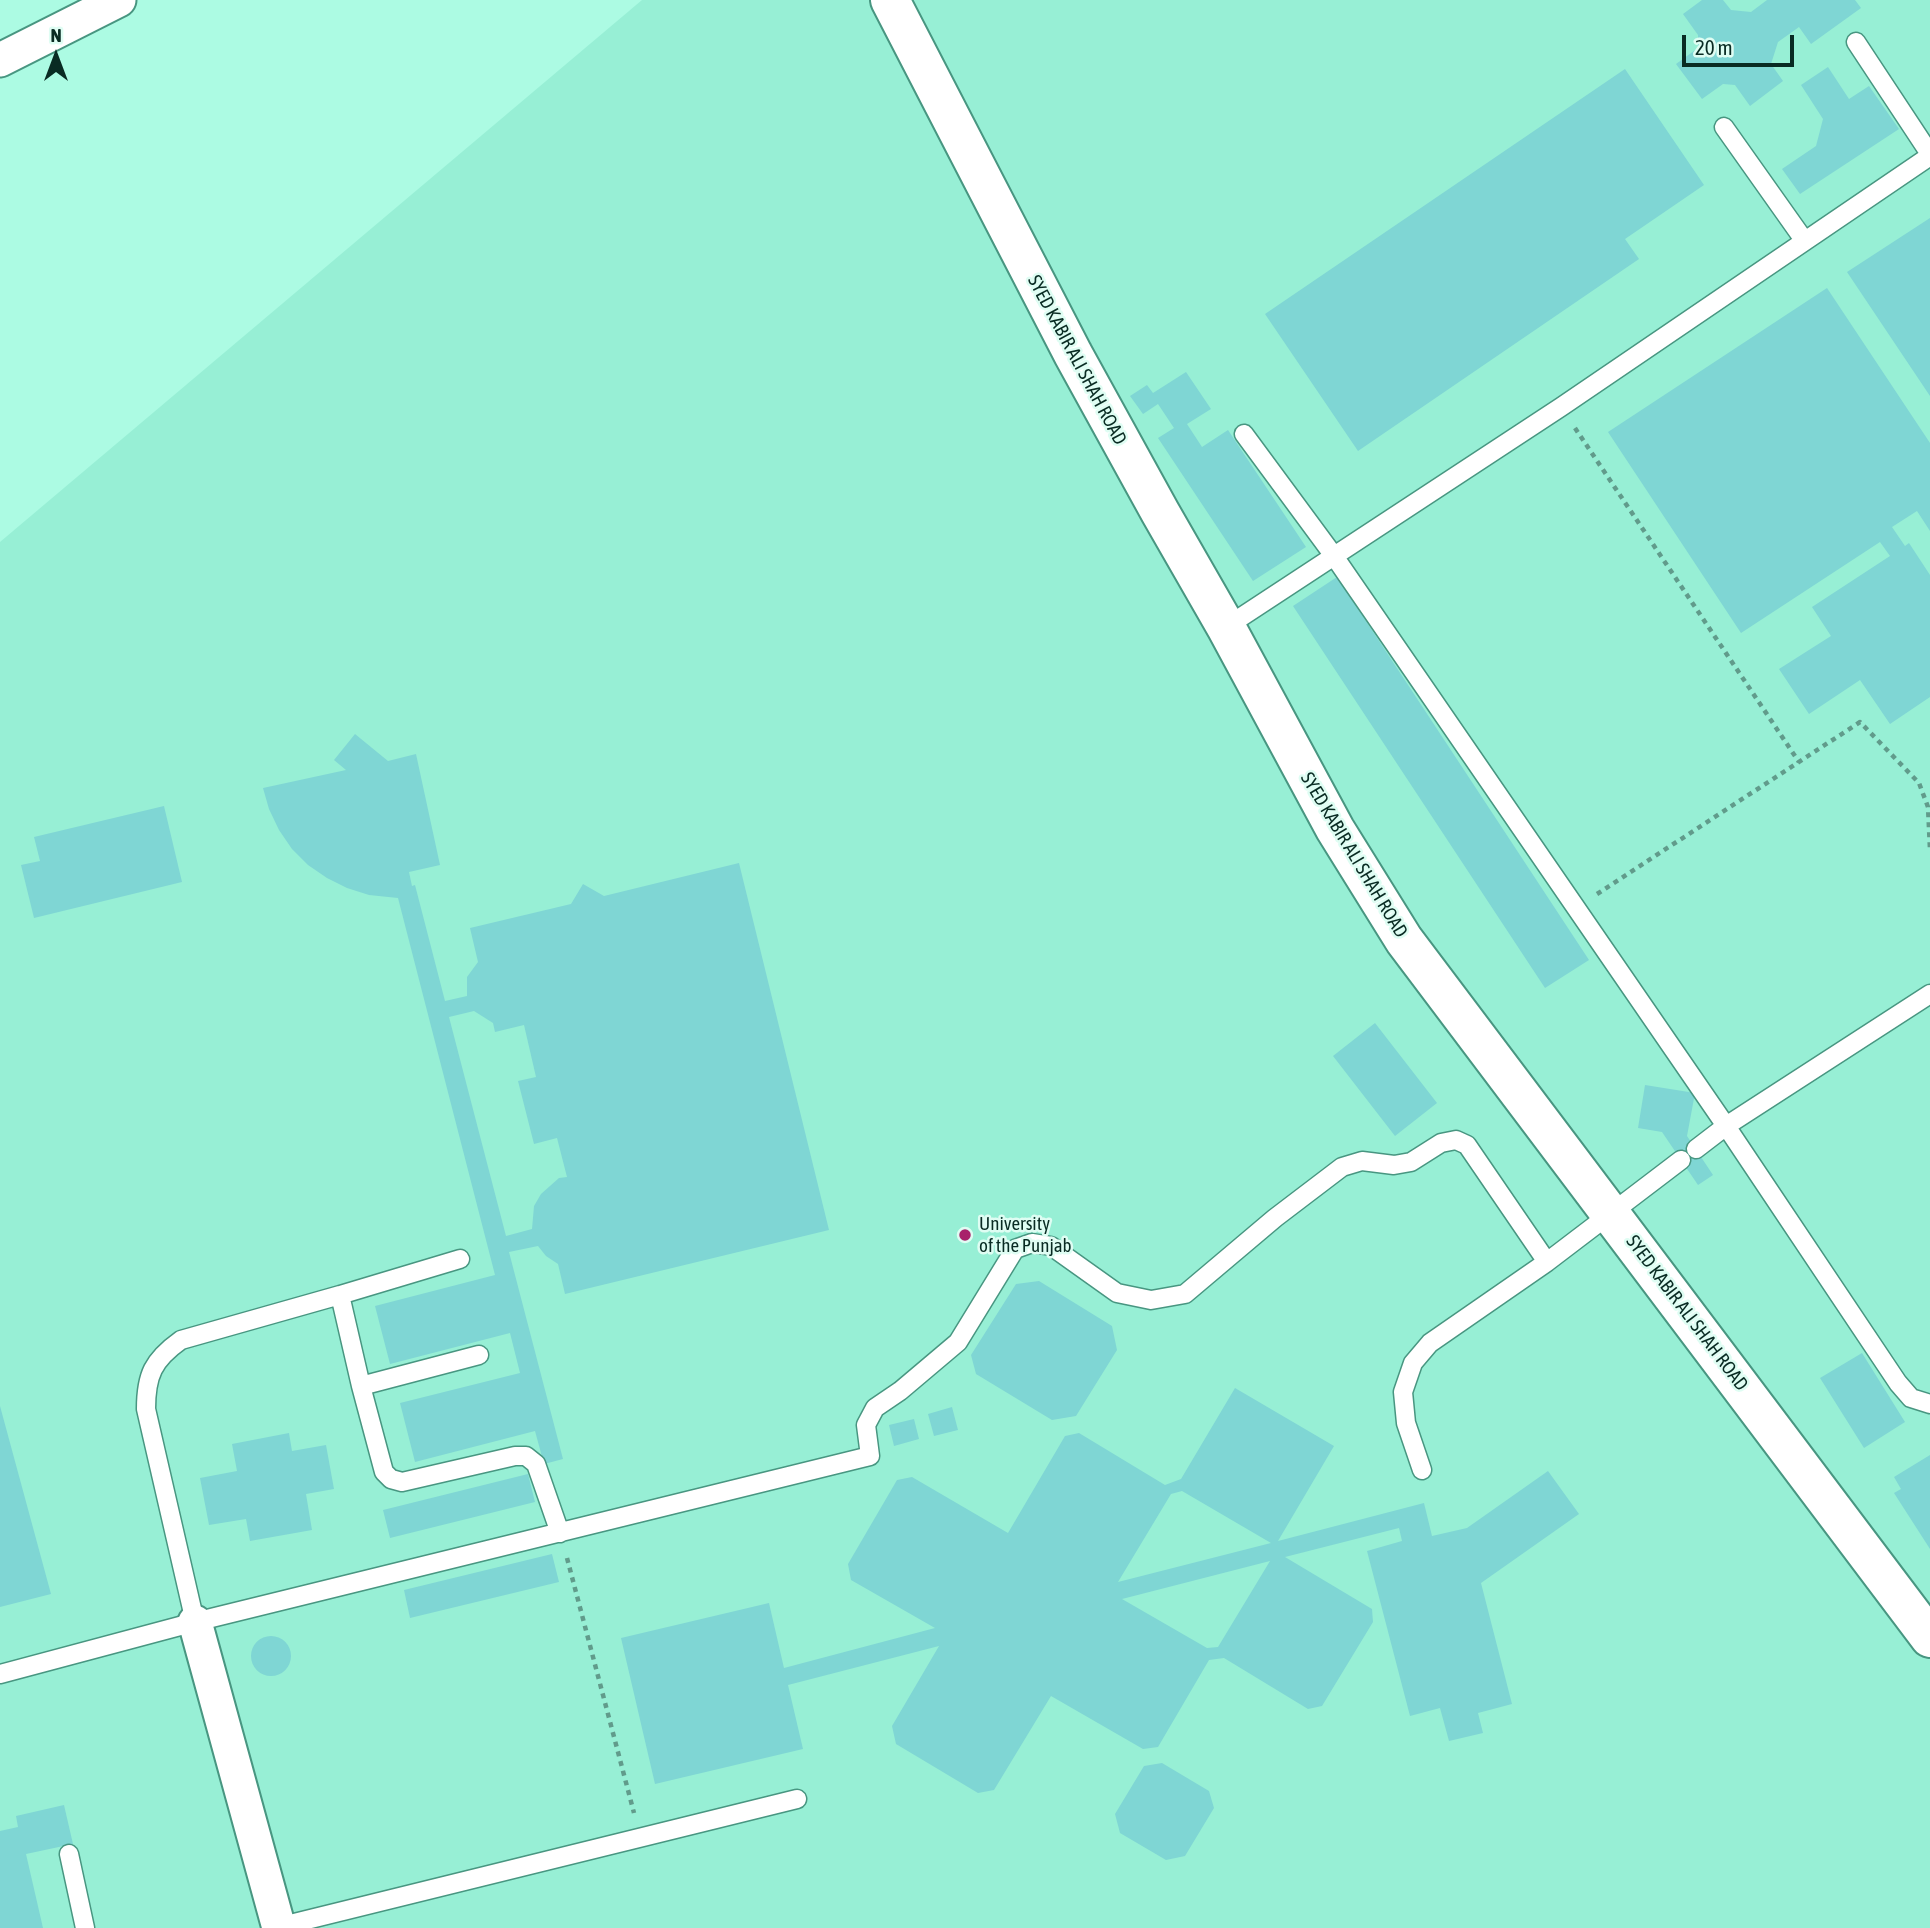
<!DOCTYPE html>
<html>
<head>
<meta charset="utf-8">
<style>
	body { margin:0 }
	#map { position:relative; width:1930px; height:1928px; overflow:hidden; background:#acfbe3; font-family:"Asap Condensed",sans-serif }
	canvas { display:block }
	.north { position:absolute; left:21px; top:21px; width:70px; height:70px; -webkit-text-stroke:5px #dffdf3; paint-order:stroke; rotate:0deg; font-size:19px; font-weight:700; line-height:28px; text-align:center; color:#092b23 }
	.north::after { content:''; display:block; margin:auto; width:24px; height:32px; background:#092b23; clip-path:polygon(50% 0,100% 100%,50% 72%,0 100%) }
	.scale { position:absolute; left:1682px; top:35px; width:112px; height:32px; box-sizing:border-box; border:4px solid #092b23; border-top:0; padding-left:9px; font-size:21px; line-height:24px; white-space:nowrap; color:#092b23; -webkit-text-stroke:5px #dffdf3; paint-order:stroke }
</style>
</head>
<body>
<div id="map">
<canvas width="1930" height="1928"></canvas>
<div class="north">N</div>
<div class="scale">20 m</div>
</div>
<script>
const g = document.querySelector('canvas').getContext('2d');
g.lineJoin = 'round';
function fill(path, color) {
  g.fillStyle = color;
  g.fill(path, 'evenodd');
}
function stroke(path, color, width, dash) {
  g.strokeStyle = color;
  g.lineWidth = width;
  g.lineCap = dash ? 'butt' : 'round';
  g.setLineDash(dash || []);
  g.stroke(path);
}
function label(font, color, halo, rows, align = 'center') {
  g.font = font + ' "Asap Condensed",sans-serif';
  g.lineWidth = 5;
  g.setLineDash([]);
  g.textBaseline = 'middle';
  g.strokeStyle = halo;
  g.fillStyle = color;
  for (const [text, x, y, turn = 0] of rows) {
    g.save();
    g.translate(x, y);
    g.rotate((+turn || 0) * Math.PI / 180);
    g.textAlign = isNaN(turn) ? turn : align;
    if (halo) g.strokeText(text, 0, 0);
    g.fillText(text, 0, 0);
    g.restore();
  }
}
fill(new Path2D(`
	M642,0h1288v1928h-1930v-1386z`), '#97efd5');
fill(new Path2D(`
	M1702,0h21l8,10 20,2 16,-12h88l6,8 -50,36 -12,-17 -21,15 -7,22 12,17 -33,25 -15,-21 -12,-1 -21,15 -26,-35 22,-16v-13l-15,-21z
	M1828,67l21,32 20,-13 30,43 -99,65 -18,-25 34,-23 7,-27 -22,-34z
	M1625,69l79,116 -79,54 14,20 -281,192 -93,-137z
	M1930,218v178l-83,-124z
	M1827,288l103,155v88l-13,-20 -25,16 13,19 4,-3 21,32v122l-40,27 -30,-44 -51,34 -30,-45 52,-33 -19,-29 78,-51 -10,-14 -139,91 -133,-201z
	M1186,372l25,37 -24,15 15,23 26,-17 78,117 -53,34 -95,-143 16,-10 -16,-24 -15,10 -13,-18 17,-11 6,8z
	M1337,577l252,383 -44,28 -252,-382z
	M355,734l33,27 28,-7 24,111 -31,7 3,14 3,-1 30,116 22,-5v-19l11,-15 -8,-34 101,-24 12,-20 21,12 135,-33 90,367 -264,64 -7,-30 -12,-8 -8,-10 -29,6 54,207 -19,5 -9,-33 -120,31 -15,-59 120,-30 -10,-40 -120,31 -15,-58 120,-31 -97,-377 -29,-3 -22,-7 -20,-10 -19,-13 -16,-16 -13,-19 -10,-21 -6,-21 83,-18 -12,-10zM474,1011l19,12 2,9 29,-7 12,52 -18,4 16,63 23,-6 10,39 -8,1 -18,16 -7,12 -2,23 -26,7 -57,-219z
	M164,806l18,76 -148,36 -13,-53 19,-4 -6,-24z
	M1375,1023l62,80 -42,33 -62,-80z
	M1645,1085l50,8 -8,43 26,39 -15,10 -36,-53 -24,-4z
	M1039,1281l73,45 5,24 -41,66 -24,4 -76,-46 -5,-19 45,-71z
	M1862,1353l43,69 -41,26 -44,-70z
	M1235,1388l99,58 -56,95 146,-38 8,33 35,-8 81,-57 31,43 -98,69 31,121 -34,9 5,20 -34,8 -9,-33 -30,8 -43,-165 35,-10 -3,-13 -114,29 87,52 1,13 -51,84 -14,3 -84,-51 -15,2 -51,87 -15,2 -92,-53 -57,94 -16,3 -82,-49 -4,-18 47,-80 -151,39 15,64 -148,35 -34,-146 148,-35 15,65 151,-40 -84,-48 -3,-16 49,-84 15,-3 96,56 57,-97 14,-3 86,52 16,-6zM1182,1491l89,52 -153,39 53,-88zM1270,1561l-52,86 -11,1 -85,-49z
	M0,1406l51,188 -51,13z
	M952,1407l6,23 -24,6 -6,-22z
	M914,1419l5,20 -25,7 -5,-21z
	M289,1433l3,18 34,-6 8,44 -28,5 6,36 -62,11 -4,-22 -37,6 -9,-47 37,-7 -5,-27z
	M1930,1455v94l-36,-56 7,-4 -7,-12z
	M528,1474l7,28 -145,36 -7,-28z
	M552,1554l7,28 -149,36 -6,-28z
	M251 1656a20 20 0 1 1 40 0a20 20 0 1 1-40 0Z
	M1162,1763l47,28 5,17 -29,48 -19,4 -46,-27 -5,-19 29,-48z
	M64,1805l9,39 -47,10 17,74h-43v-97l18,-4 -2,-11z`), '#7fd6d4');
const lane = new Path2D(`
	M1856,42l74,112
	M1724,127l80,113
	M1244,434l90,122 392,570 172,257 13,15 19,6
	M1226,627l335,-220 369,-251
	M1696,1149l30,-23 204,-132
	M340,1295l120,-36
	M361,1386l118,-31
	M1422,1470l-16,-47 -3,-31 10,-29 17,-20 117,-81 134,-102
	M195,1622l-49,-213c0,-34 7,-49 35,-69l159,-45 21,91 23,86 7,7 11,3 113,-26h11l10,8 24,69
	M0,1674l195,-52 675,-166 -4,-31 9,-17 25,-17 58,-49 57,-93 17,-6 19,3 66,47 34,7 34,-6 90,-76 67,-51 20,-6 32,4 17,-3 30,-19 15,-3 11,5 80,117
	M69,1854l16,74
	M274,1928l523,-129`);
const street = new Path2D(`
	M0,60l119,-60
	M195,1622l84,306`);
const secondary = new Path2D(`
	M890,0l183,354 87,158 66,115 109,202 69,111 526,698`);
stroke(lane, '#489681', 21);
stroke(street, '#489681', 37);
stroke(secondary, '#489681', 42);
stroke(new Path2D(`
	M1575,428l224,334
	M1597,894l263,-172 59,61 9,24 2,43
	M567,1558l67,255`), '#619b8b', 4.5, [5, 5]);
stroke(lane, '#fff', 18);
stroke(street, '#fff', 33);
stroke(secondary, '#fff', 38);
for (const [x, y, r, color] of [
	[965,1235,7,"#a8216a"]
]) {
  const dot = new Path2D();
  dot.arc(x, y, r, 0, 2 * Math.PI);
  g.fillStyle = color;
  g.fill(dot);
  stroke(dot, '#dffdf3', 2.5);
}
label('19px', '#092b23', '#dffdf3', [
	["SYED KABIR ALI SHAH ROAD",1077,360,62],
	["SYED KABIR ALI SHAH ROAD",1354,855,59],
	["SYED KABIR ALI SHAH ROAD",1687,1313,53]
]);
label('19px', '#092b23', '#dffdf3', [
	["University",979,1224],
	["of the Punjab",979,1246]
], 'left');
</script>
</body>
</html>
